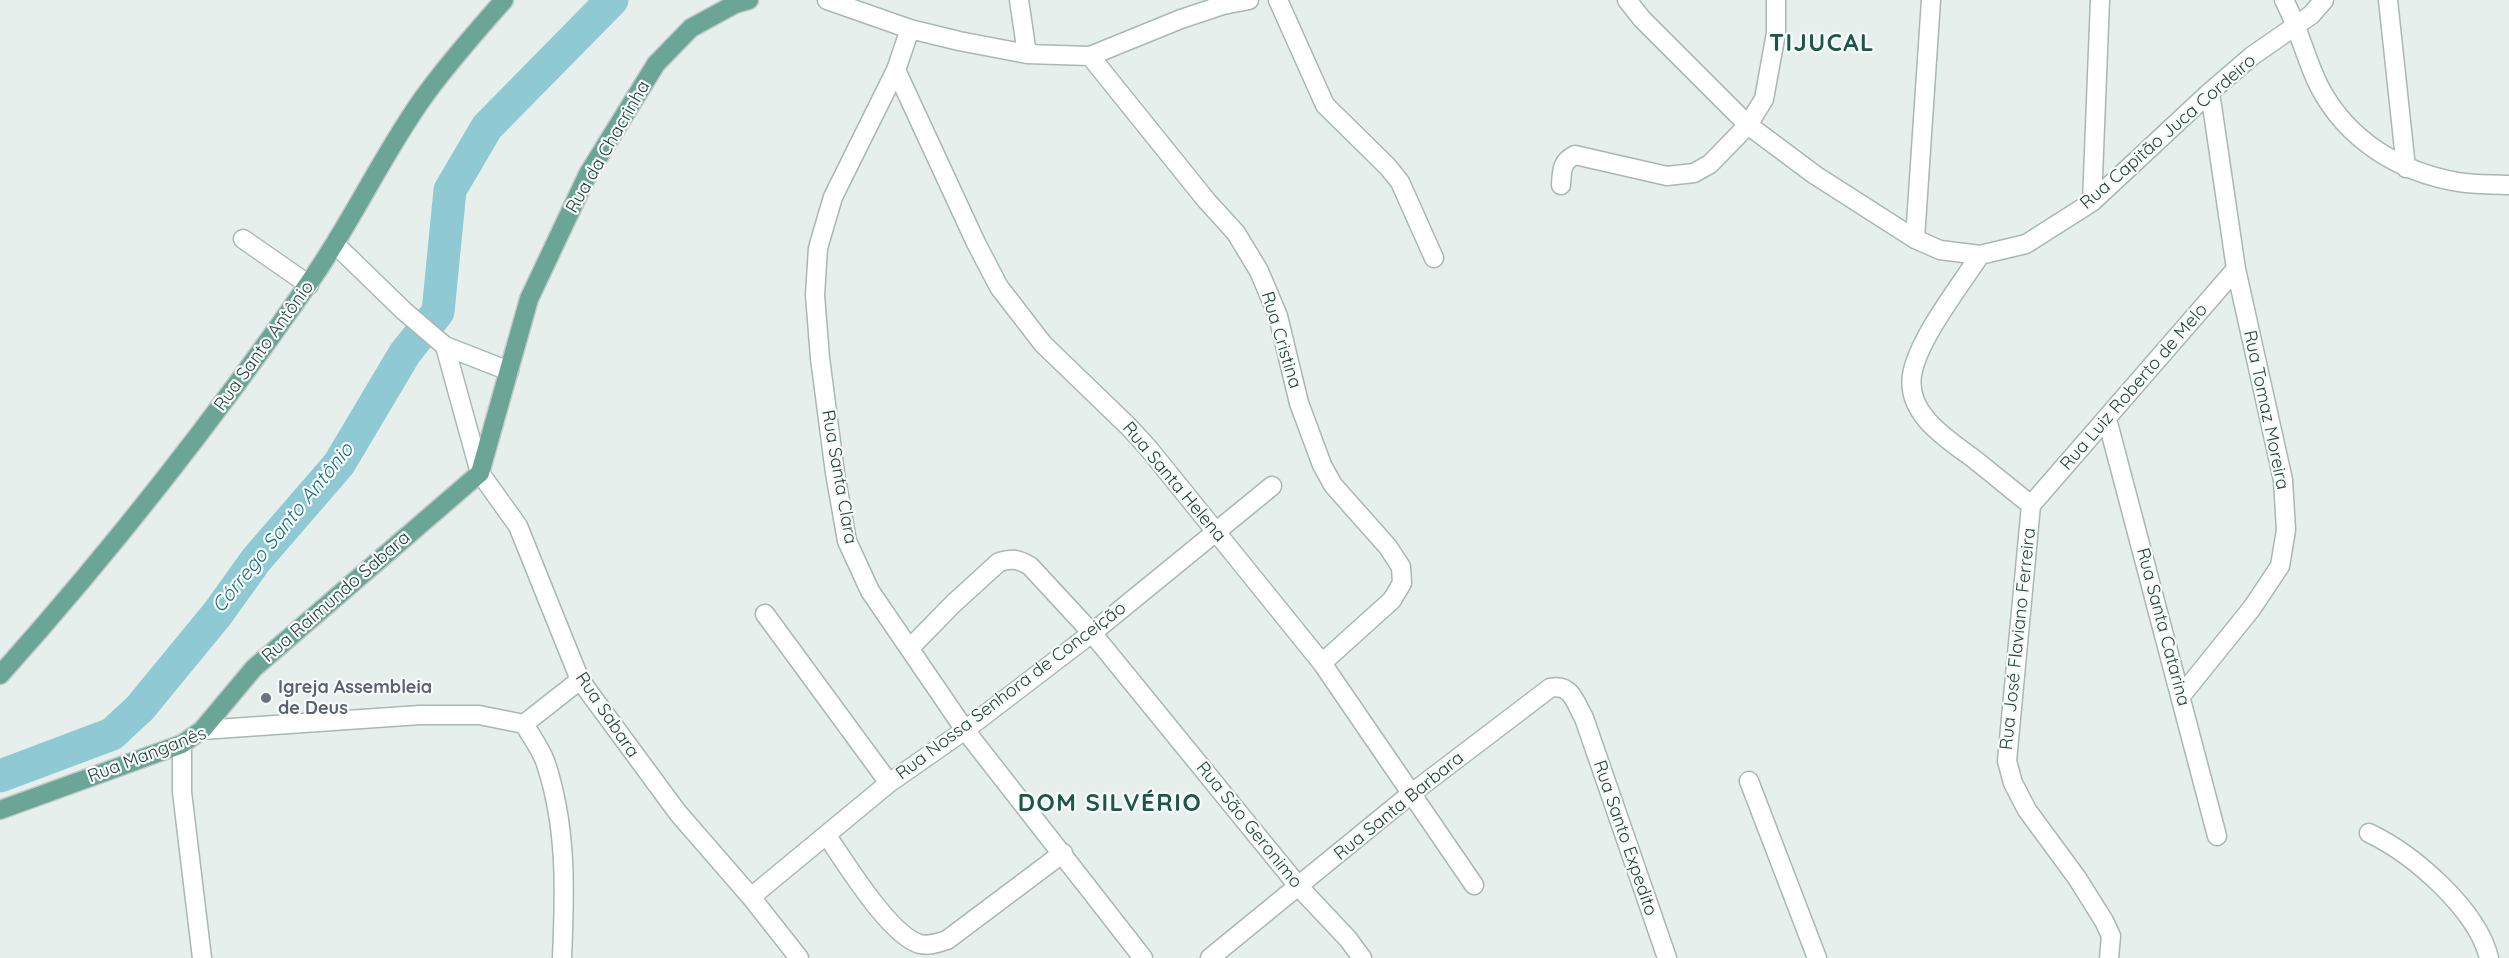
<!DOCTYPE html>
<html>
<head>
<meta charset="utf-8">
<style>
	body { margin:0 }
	canvas { display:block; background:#e6efeb }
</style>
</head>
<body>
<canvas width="2509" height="958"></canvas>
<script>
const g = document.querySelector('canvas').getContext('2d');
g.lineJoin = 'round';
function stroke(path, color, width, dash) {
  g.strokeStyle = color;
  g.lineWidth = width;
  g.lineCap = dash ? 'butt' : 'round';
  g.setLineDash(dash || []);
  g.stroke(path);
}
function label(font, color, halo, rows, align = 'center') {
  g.font = font + ' Quicksand,sans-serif';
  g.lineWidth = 4.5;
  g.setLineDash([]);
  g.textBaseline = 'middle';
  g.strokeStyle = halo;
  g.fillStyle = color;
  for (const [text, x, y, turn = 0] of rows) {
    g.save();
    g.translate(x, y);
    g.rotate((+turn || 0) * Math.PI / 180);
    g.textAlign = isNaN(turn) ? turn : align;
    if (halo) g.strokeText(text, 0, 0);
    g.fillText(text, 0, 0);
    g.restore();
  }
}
stroke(new Path2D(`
	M0,776l112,-42 28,-26 78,-95 38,-53 83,-96 66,-111 33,-41 12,-122 37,-63 125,-127`), '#8ec9d4', 33);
const minor = new Path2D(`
	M827,0l83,29 49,12 68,13 63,2 91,-37 42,-14 26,-5
	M1019,0l8,54
	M1278,0l47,105 63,62 12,15 34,76
	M1627,0l15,19 106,106 67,50 100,64 25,11 40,5 46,-11 66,-42 118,-110 42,-36 59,-41 13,-15
	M2284,0c15,28 21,58 35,86 28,54 80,86 139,96 17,3 34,2 51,3
	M2388,0l18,168
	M910,29l-14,41 -63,127 -15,51 -3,47 5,63 15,115 12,68 23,50 95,139 178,228
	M1090,56l116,144 30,33 23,38 19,45 21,87 23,62 11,20 55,62 13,20 1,16 -10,17 -70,63
	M896,70l80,173 23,44 44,57 86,83 20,22 173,214 152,222
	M1561,185c1,-14 0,-23 14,-30l92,21 27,-3 16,-9 38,-39 16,-26 12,-66v-33
	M2092,202l8,-202
	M243,239l66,46
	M1915,239l16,-239
	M336,245l68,66 41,35 64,25
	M1980,255c-20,31 -62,84 -68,120 -6,39 35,64 62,84 19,15 38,31 57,46
	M445,346l35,127 38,53 62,154 98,133 73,84 48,61
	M2107,419l110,417
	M2031,505l-24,256 6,22 14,27 50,68 27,43 7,15 -2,22
	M2031,505l205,-236
	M765,614l124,169
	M910,648l43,-44 46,-42c13,-4 19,-3 31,4l62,67 207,254 49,52 14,19
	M2181,696l71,-88 28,-42 6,-36 -3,-50 -47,-211 -26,-177
	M524,724l56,-44
	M202,730l218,-15h59l45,9c7,12 16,24 21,37 22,64 20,130 17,197
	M182,744v48l20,166
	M1749,781l68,177
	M2369,833c44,21 108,76 120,125
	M827,836c18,26 63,100 93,108 10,2 17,-1 27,-4l116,-87
	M751,897l138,-114 76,-53 127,-97 180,-147
	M1210,958l202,-165 138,-105c21,-5 25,14 34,30l83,240`);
const major = new Path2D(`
	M0,675c111,-124 214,-255 309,-392 42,-59 72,-126 114,-185 25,-35 53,-66 81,-98
	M0,810l182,-66 20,-14 52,-62 226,-195 49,-174 59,-125 68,-110 35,-36 44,-24 14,-4`);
stroke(minor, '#a8b8b2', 21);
stroke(major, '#c2cac8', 21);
stroke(minor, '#fff', 18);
stroke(major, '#6aa596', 18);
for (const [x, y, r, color] of [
	[266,698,6,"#6b7280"]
]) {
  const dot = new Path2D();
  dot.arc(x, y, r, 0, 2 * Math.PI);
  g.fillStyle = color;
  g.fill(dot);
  stroke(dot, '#f7fbf9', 2);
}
label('18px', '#24423a', '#f7fbf9', [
	["Rua Capitão Juca Cordeiro",2168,132,-41],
	["Rua da Chacrinha",608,147,-60],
	["Rua Cristina",1281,340,73],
	["Rua Santo Antônio",264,346,-54],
	["Rua Luiz Roberto de Melo",2134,387,-49],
	["Rua Tomaz Moreira",2266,410,78],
	["Rua Santa Clara",839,477,80],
	["Rua Santa Helena",1174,482,50],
	["Rua Raimundo Sabara",336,597,-41],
	["Rua Santa Catarina",2163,627,75],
	["Rua José Flaviano Ferreira",2018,639,-84],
	["Rua Nossa Senhora de Conceição",1011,691,-37],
	["Rua Sabara",607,715,56],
	["Rua Manganês",147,755,-21],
	["Rua Santa Barbara",1399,806,-39],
	["Rua São Geronimo",1249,825,51],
	["Rua Santo Expedito",1625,838,71]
]);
label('bold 18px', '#5b616d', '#f7fbf9', [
	["Igreja Assembleia",278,688],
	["de Deus",278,709]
], 'left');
label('italic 20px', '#1c6f80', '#f7fbf9', [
	["Córrego Santo Antônio",283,528,-51]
]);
g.letterSpacing = '1.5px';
label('bold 24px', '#1f5548', '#f7fbf9', [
	["TIJUCAL",1822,44],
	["DOM SILVÉRIO",1110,804]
]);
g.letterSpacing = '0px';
</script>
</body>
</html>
